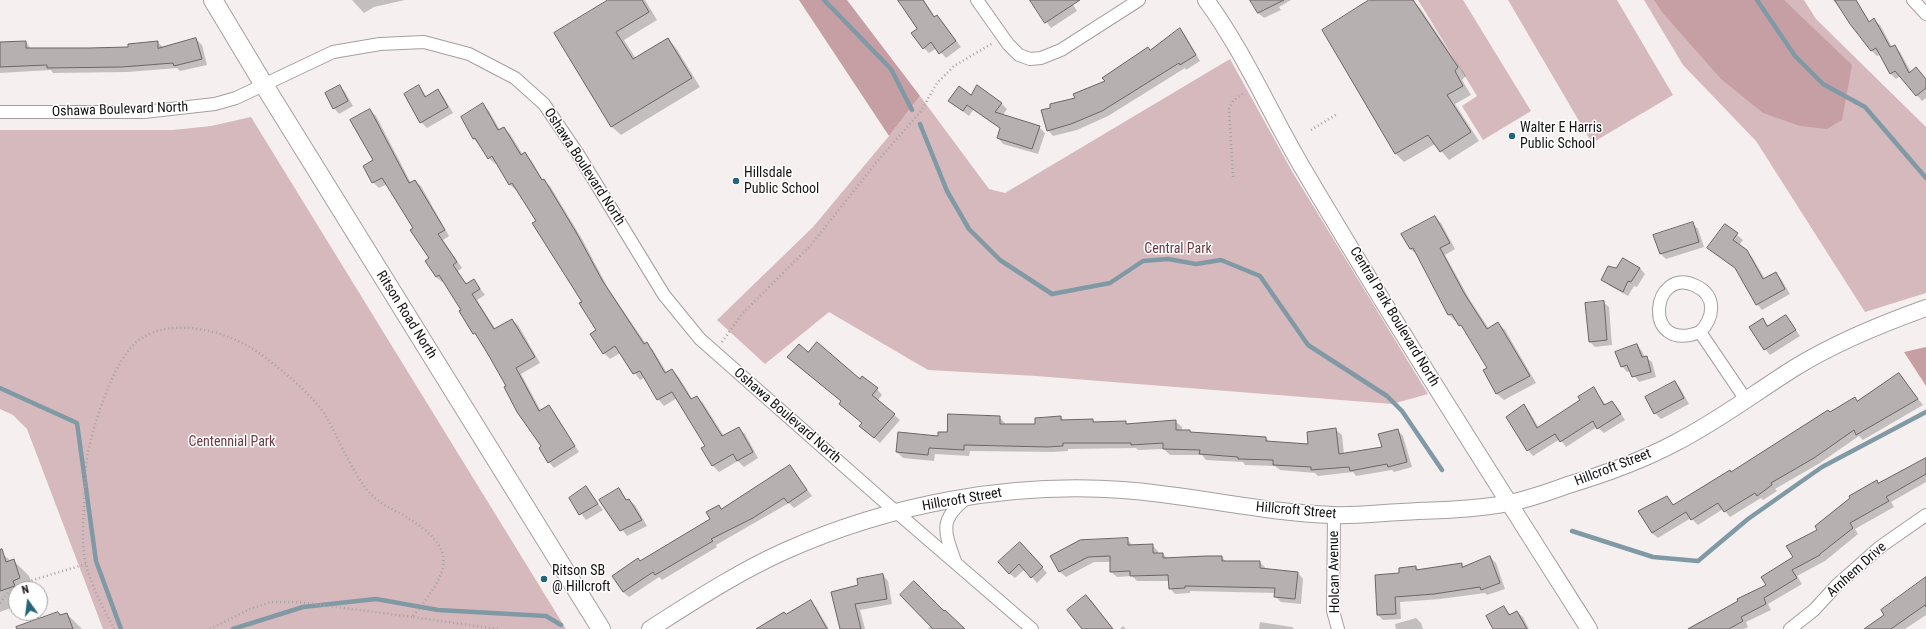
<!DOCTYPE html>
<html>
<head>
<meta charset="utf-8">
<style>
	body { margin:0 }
	#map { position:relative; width:1926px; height:629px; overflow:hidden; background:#f6efef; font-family:"Roboto Condensed",sans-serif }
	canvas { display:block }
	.north { position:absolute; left:8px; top:581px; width:40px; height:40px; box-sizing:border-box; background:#fff; border:1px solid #a1a0a1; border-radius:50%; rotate:346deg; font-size:11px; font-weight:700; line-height:16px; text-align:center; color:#151213 }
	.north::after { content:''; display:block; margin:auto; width:14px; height:18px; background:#25657a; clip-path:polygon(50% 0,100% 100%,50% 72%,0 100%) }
</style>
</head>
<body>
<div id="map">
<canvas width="1926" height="629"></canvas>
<div class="north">N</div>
</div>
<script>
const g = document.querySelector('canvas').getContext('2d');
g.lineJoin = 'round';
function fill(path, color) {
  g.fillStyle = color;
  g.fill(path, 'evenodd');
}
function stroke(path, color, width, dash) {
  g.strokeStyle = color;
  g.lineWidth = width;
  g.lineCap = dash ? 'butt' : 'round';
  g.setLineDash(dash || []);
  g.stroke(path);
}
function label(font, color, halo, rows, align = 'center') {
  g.font = font + ' "Roboto Condensed",sans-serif';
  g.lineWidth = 3;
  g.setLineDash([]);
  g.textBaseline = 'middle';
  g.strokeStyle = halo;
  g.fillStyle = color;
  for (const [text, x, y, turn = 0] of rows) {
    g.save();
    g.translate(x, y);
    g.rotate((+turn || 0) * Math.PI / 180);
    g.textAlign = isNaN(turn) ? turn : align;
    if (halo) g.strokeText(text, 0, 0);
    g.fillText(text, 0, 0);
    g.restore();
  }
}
fill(new Path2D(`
	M1418,0h45l68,111 -48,29 -21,-34 15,-10z
	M1508,0h109l56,95 -81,48z
	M1644,0h160l12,19 110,108v166l-61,19 -109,-171 -73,-76z
	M1230,59l63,114 135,221 -36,10 -356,-28 -108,-6 -99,-58 -64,52 -48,-44 96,-93 76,-91 31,-40 69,93 16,4z
	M251,117l315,512h-463l-76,-200 -14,-14 -13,-6v-279h173l38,-4z`), '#d6b9bc');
fill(new Path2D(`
	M799,0h48l73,96 -31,40z
	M1654,0h130l68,65 -10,55 -15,9 -27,-3 -37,-13 -42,-34 -59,-67z
	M1926,347v39l-22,-34z`), '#c59fa3');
fill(new Path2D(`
	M352,0h53l-31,7 -10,6z
	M610,0h35l12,20 -33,20 12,19 32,-20 8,9 24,39 -79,48 -9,-8 -57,-94z
	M900,0h24l11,17 1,-1 6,5 19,26 -15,11 -9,-10 -8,5 -5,-5 -6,-19z
	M1031,0h39l7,11 -26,17z
	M1251,0h40l-12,7 2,3 -17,8 -6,-5z
	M1371,0h41l8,8 46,68 -4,4 9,15 -16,9 24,37 -30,19 -14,-16 -31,18 -9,-9z
	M1833,0h23l14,22 4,-2 6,5 12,22 2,-1 6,6 11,20 15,8v18l-4,3 -22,-25 -4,3 -6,-6 -9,-19 -4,2 -6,-6 -30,-44 -2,1z
	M1180,29l5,6 15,26 -14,9 -1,-2 -77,48 -31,14 -24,6 -5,-6 4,-22 24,-9 30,-17z
	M196,39l6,6 5,20 -27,6 -3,-3 -49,4 -75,1 -2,-3 -51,3v-30l26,-1 5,7h58l40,-1 28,-6 6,5z
	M340,86l5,6 8,14 -14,8 -5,-6z
	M419,86l8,11 11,-6 5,5 10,17 -26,15 -6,-6z
	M971,96l30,7 6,6 -5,7 37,11 6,6 -7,21 -35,-10 -5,-6 3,-9 -28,-19 -4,6 -20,-15z
	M483,105l6,6 11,19 4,-2 6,6 13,21 2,-1 6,6 12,20 7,6 32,53 26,49 38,56 7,6 14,23 5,-3 6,6 15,24 4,-3 6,6 21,33 14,-8 7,6 13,24 -14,9 -6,-6 -19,11 -6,-6 -11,-18 4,-2 -29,-48 -13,8 -6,-7 -13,-22 -5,3 -20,-27 -10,6 -6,-6 -7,-23 -14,-28 -46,-81 -20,-32 -1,1 -7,-6 -12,-21 -2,1 -6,-6 -15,-19 -12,-21z
	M370,110l6,6 35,67 4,-2 6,5 28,50 -6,4 19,28 -4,3 9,14 7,-5 11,15 -8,5 19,30 16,-10 6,5 22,38 -19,11 20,37 7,-5 6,6 25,40 -25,16 -5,-6 -7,-16 -63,-107 -5,-6 -11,-23 -19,-29 -2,1 -6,-5 -6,-18 -16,-30 -27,-45 -8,4 -6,-6 2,-21z
	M1435,217l6,6 14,26 -10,6 25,45 19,29 9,-6 7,7 31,53 -32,17 -7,-6 -13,-23 4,-3 -22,-36 -9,-12 -2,1 -6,-6 -31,-60 -8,-6z
	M1692,223l6,6 6,18 -38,12 -5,-5 -6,-18z
	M1725,225l18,15 -4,5 13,12 13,22 11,-5 5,5 9,15 -28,16 -5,-6 -19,-34 -24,-17z
	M1623,259l17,9 5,6 -8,13 -3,-1 -6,10 -18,-10 -6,-5 12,-11z
	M1603,302l6,5 3,38 -17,2 -5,-5z
	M1786,316l14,20 -30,19 -5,-6 -3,-29 7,6z
	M1637,345l5,6 3,6 7,5 4,15 -17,5 -8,-11 -4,1 -5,-6z
	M808,354l69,35 5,6 -4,5 22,20 -20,23 -19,-17 2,-3 -21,-21 -48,-39z
	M1899,375l24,30 -60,35 -4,-4 -39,27 -45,26 2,2 -14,9 -2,-2 -31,19 -7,-8 -25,16 -7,-7 -33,20 -6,-5 -12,-21 27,-15 7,8 58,-32 98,-60 25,-14 3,2z
	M1675,382l5,6 9,16 -28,15 -6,-6z
	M1593,388l13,17 6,-3 5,5 8,13 -21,13 -7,-6 -31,20 -6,-8 -27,17 -5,-6 -4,-44 5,5 10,17 42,-27z
	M999,417l6,6v2h31l25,-8 3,4 29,-1 3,3 29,-1 2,2 49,-2 6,5v4h8l2,2 74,5 4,4 40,3 26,-15 6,5 2,19 39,-6 14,-18 6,6 9,31 -18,5 -2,-2 -36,6 -3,-4 -35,4 -3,-3 -35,-3 -5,-4 -30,-1 -2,-3 -37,-2 -4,-5h-32l-6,-6 -26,1 -2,-2 -68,1v2l-15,1 -83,-1 -1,5 -34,-2 -1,7 -31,-3 -6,-6z
	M1926,459v23l-35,20 3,5 -39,22 3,5 -33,27 -28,15 5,8 -34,20 3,6 -25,12 2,5 -4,2h-57l12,-7 2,1 66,-38 52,-55 58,-49 2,2z
	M790,466l22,30 -18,12 -5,-5 -73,42 1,2 -55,33 -3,-3 -30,20 -6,-5 -10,-16 98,-56 8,-13 3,2z
	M586,488l17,22 -17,10 -16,-21z
	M619,490l9,11 1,-1 6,5 12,21 -20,10 -27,-36z
	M1127,539l6,7 19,-1 6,6v3h5l5,5 54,-2 4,5h33l6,5v3l33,3 5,6 -2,25 -20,-2 -6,-6v-3l-85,-2v2l-15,1 -5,-6 -1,-7h-32l-5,-5 -15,1 -6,-5v-10h-17l-28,15 -6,-5 -8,-16z
	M1025,549l22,24 -10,10 -12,-14 -10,9 -6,-5z
	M0,552l11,9 2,-1 16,16 5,13h-18v17l-16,6z
	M1490,557l6,6 9,26 -18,6 -2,-2 -45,6 -40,3 1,17 -18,1 -5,-5 22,-41 16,-7 3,3 42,-6 3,3z
	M883,575l5,6 4,23 -32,6 5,19h-24l18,-43z
	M1926,578v37l-21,14h-39l20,-14z
	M914,583l50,46h-36l3,-4z
	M1086,596l6,5 21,28h-30z
	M811,602l5,5 13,22h-71z
	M1504,608l7,7 6,-3 6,5 6,12h-35z
	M67,614l15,15h-64l43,-13z
	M1416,618l5,5 2,6h-27l-1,-5z
	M1260,622l32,5 2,2h-35z
	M1123,626l3,3h-6z`), '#0003');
stroke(new Path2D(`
	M824,0l67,69 21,41
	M1757,0l38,56 28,28 42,23 61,71
	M920,124l27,67 22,38 31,31 52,34 58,-11 33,-22 25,-2 28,5 25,-4 39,16 48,69 79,51 15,15 40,59
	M0,388l77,35 19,138 25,68
	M1572,531l81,26 45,4 50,-42 74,-52 104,-55
	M233,629l70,-22 73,-8 62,11 108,6 15,9`), '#809aa5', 4.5);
const building = new Path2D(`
	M608,0h34l7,12 -33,20 17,27 35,-21 24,40 -81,49 -57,-94z
	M898,0h25l11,17 3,-2 19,26 -17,13 -8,-12 -8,7 -12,-16 6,-4z
	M1030,0h50l-35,23z
	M1250,0h34l-26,13z
	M1369,0h44l45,67 -3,4 8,15 -16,9 24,37 -31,20 -12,-17 -33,19 -73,-124z
	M1835,0h21l13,22 5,-4 16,29 5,-2 14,28 7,-6 10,12v9l-10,8 -21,-25 -5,3 -14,-26 -5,3 -21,-27z
	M1180,28l16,27 -16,10 -1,-2 -77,48 -31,13 -24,7 -6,-21 9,-2v-4l25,-6 -2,-4 32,-13 -3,-3 46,-31 2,3z
	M196,38l6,21 -28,7 -1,-3 -51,4 -75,1v-3l-47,2v-25l26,-1v7h63l39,-1v-3l30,-3v7z
	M340,85l8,16 -15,8 -8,-16z
	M419,85l6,12 13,-8 10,18 -28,16 -16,-29z
	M977,85l25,18 -7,9 45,14 -8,23 -35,-11 3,-10 -33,-23 -4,6 -15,-10 11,-15 12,9z
	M483,103l15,27 6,-3 17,28 4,-3 17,28 2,-1 32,53 26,48 42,64 3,-2 18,31 7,-4 19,30 6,-3 25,40 17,-9 14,25 -16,9 -4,-7 -21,12 -11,-18 4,-2 -33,-54 -15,8 -17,-29 -7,3 -18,-28 -12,8 -13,-20 6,-4 -17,-27 3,-1 -50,-79 4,-2 -24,-38 -3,2 -17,-29 -4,3 -13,-21 -2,1 -12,-22z
	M370,109l39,74 6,-3 30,50 -7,4 19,28 -4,3 13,19 8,-5 6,10 -8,5 22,35 18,-10 23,38 -19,11 23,43 10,-6 26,41 -27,17 -9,-15 2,-2 -24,-34 -13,-25 2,-1 -17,-30 -14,-23 -2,1 -14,-23 2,-1 -22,-35 -3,2 -11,-16 4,-3 -19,-28 3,-2 -31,-50 -10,5 -9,-17 10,-6 -23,-40z
	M1435,216l15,27 -10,5 24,45 23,36 11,-7 32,54 -34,18 -13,-24 4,-2 -26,-43 -2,1 -7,-12 -4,1 -35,-67 -3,1 -9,-15z
	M1693,222l6,20 -39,12 -7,-19z
	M1725,224l13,9 -5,7 14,10 16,29 13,-7 9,17 -29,16 -21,-37 -28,-20z
	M1623,258l17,10 -9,14 -3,-1 -5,11 -22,-12 7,-14 8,2z
	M1604,301l3,39 -18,2 -4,-39z
	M1786,315l10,15 -32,20 -15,-23 14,-9 4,8z
	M817,342l43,37 2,-3 16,12 -6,7 23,19 -21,24 -15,-12 3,-3 -23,-19 2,-3 -54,-44 12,-13 9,8z
	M1637,344l5,13 5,-1 4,16 -19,5 -5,-12 -6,2 -6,-15z
	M1899,373l19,26 -62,36 -2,-5 -40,28 -43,25 1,2 -15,11 -2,-3 -31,19 -6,-9 -27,17 -5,-8 -34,21 -14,-22 29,-15 6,9 57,-35 1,2 97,-62 2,2 25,-15 2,4z
	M1675,381l9,17 -30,16 -9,-17z
	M1594,387l10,18 8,-4 9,13 -24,15 -4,-8 -33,21 -5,-8 -28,17 -21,-34 18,-13 13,24 43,-28 -2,-3z
	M948,414l52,2v8h35v-6l26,-2v4l32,-1v3l33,-1v3l50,-4v10h14v2l76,5v4l42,3 -1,-12 29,-4 3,26 43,-7 -4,-13 20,-5 9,33 -19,5 -1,-3 -37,7 -1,-4 -38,3v-3l-38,-2v-5l-35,-1v-2l-39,-3 1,-4 -37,-1v-6l-32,2v-2h-68v3l-16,1 -83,-2v5l-35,-2 -1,7 -32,-3 2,-20 40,4v-4h9z
	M1926,458v16l-40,23 3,4 -39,22 3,5 -33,26v1l-28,15 5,8 -33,20 2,6 -25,13 2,4 -14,8h-41l50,-28 -1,-2 29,-14 -5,-8 32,-20 -7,-11 31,-16 -2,-4 35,-28 -1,-2 28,-16 1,3z
	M790,465l17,25 -19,13 -4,-5 -31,20 -42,21 2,2 -58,34 -2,-3 -30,20 -11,-16 26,-18 2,3 70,-42 -4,-7 13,-7 2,4z
	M586,486l12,18 -19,11 -10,-17z
	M619,488l7,12 3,-1 13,21 -22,11 -21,-31z
	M1128,538v7l25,-1v9h10v5l43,-2h16v5h38v7l38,4 -3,27 -21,-2 1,-9 -90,-2v2l-16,1 -1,-14 -38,1v-5l-20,1v-16l-22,1 -29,15 -9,-16 30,-16z
	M1020,542l23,25 -12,11 -12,-14 -10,10 -11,-12z
	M2,549l4,13 8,-3 6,19 -7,3 2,5 -15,5v-41z
	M1490,556l10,27 -19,7 -1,-3 -46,7 -39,3 1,17 -19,1 -2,-40 24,-2v-5l17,-2v4l46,-7v4z
	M883,574l4,25 -32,5 6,25h-21l-9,-37 27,-7 -1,-6z
	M1926,577v30l-1,-2 -34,24h-27l20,-14 -3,-5z
	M914,581l30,30 1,-1 20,19h-32l-33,-34z
	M1086,595l27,34h-31l-15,-19z
	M811,600l16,29h-71l28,-17 2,2z
	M1504,606l5,9 8,-4 10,18h-34l-7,-13z
	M58,612l2,3 7,-2 6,16h-56l-1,-2z`);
fill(building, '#b7b0b1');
stroke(building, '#6c6566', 1);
const minor = new Path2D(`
	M977,0l31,44 11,11 11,4 11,-1 20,-8 78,-50
	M1913,0l13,14
	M0,112h144l71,-8 21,-6 97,-46 47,-8 44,-2 45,12 46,24 29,26 34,50 86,141 36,44 179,158 153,132
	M1700,332c-59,23 -49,-68 -4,-46 21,10 18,32 4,46l46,68
	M1334,515l-1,96 5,18
	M955,561c-11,-30 -16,-42 12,-63
	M1790,629l24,-19 23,-25 43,-38 46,-32`);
const tertiary = new Path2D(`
	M1206,0c38,52 63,111 96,167 92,156 190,309 287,462
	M650,629c44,-28 88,-57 135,-78 105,-47 224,-69 338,-61 70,5 140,23 210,25 22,1 45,-2 68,-3 36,-2 73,-2 108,-9 20,-4 40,-11 59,-18 37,-11 73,-24 107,-42 43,-22 81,-51 121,-76 41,-25 85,-43 130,-59`);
const secondary = new Path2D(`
	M213,0l51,85 337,544`);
stroke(minor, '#a69fa0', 14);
stroke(tertiary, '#a69fa0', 18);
stroke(secondary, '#a69fa0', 20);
stroke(new Path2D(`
	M1311,130l26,-16
	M1233,177l-4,-68 4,-8 12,-9
	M722,342l20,-28 69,-69 64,-81 46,-53 16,-28 17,-17 39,-23
	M0,603l10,-13 13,-7 63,-19
	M114,629c-11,-22 -24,-45 -29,-69 -4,-20 -1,-50 0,-71 1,-12 0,-24 3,-36 5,-28 27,-97 51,-113 30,-22 79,-11 109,6 22,13 67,50 79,72 13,24 24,51 40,72 9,11 24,19 36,25 58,34 47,56 9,102l86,12
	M210,629l40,-20 21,-7h28l113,15`), '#a7a1a1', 2.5, [1, 3]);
stroke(minor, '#fff', 12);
stroke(tertiary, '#fff', 16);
stroke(secondary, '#fff', 18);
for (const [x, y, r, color] of [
	[1512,136,4,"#25657a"],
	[736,181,4,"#25657a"],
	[544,579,4,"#25657a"]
]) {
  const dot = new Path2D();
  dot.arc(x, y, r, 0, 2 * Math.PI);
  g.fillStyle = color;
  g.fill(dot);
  stroke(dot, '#fff', 1.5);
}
label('14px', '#151213', '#fff', [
	["Oshawa Boulevard North",120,110,-2],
	["Oshawa Boulevard North",584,167,57],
	["Ritson Road North",406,315,58],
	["Central Park Boulevard North",1394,317,59],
	["Oshawa Boulevard North",787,416,41],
	["Hillcroft Street",1613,468,-21],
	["Hillcroft Street",962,500,-10],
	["Hillcroft Street",1296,511,5],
	["Arnhem Drive",1857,570,-42],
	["Holcan Avenue",1335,572,-91]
]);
label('14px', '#151213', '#fff', [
	["Walter E Harris",1520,128],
	["Public School",1520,144],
	["Hillsdale",744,173],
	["Public School",744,189],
	["Ritson SB",552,571],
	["@ Hillcroft",552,587]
], 'left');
label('14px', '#6d3841', '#fff', [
	["Central Park",1178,249],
	["Centennial Park",232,442]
]);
</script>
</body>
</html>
